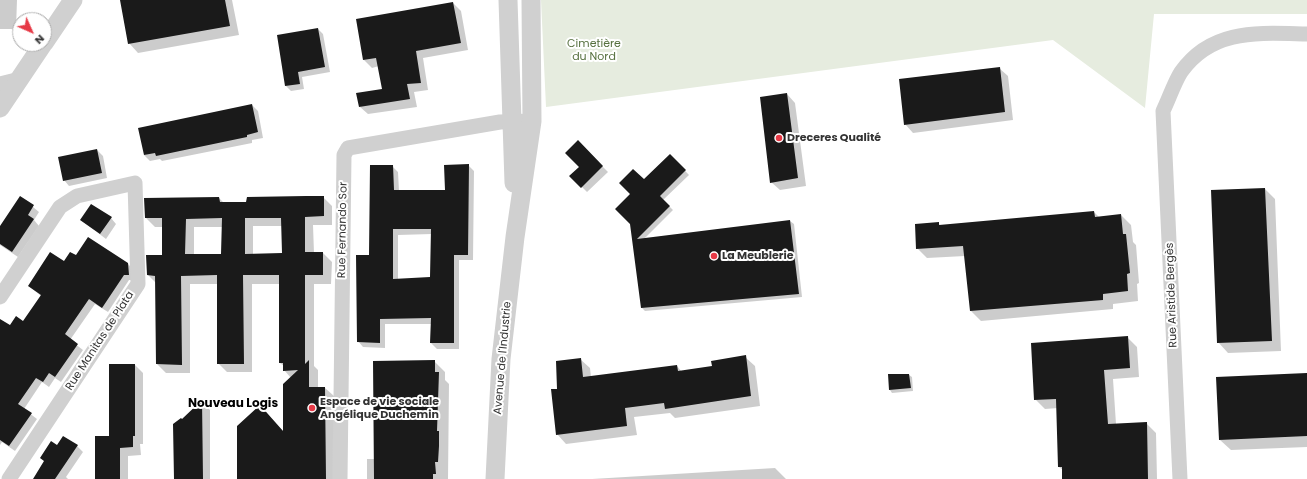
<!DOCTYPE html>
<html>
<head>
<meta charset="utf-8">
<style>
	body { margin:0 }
	#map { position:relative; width:1307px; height:479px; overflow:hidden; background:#fff; font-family:Poppins,sans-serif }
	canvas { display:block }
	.north { position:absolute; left:12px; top:12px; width:40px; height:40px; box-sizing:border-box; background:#fff; border:1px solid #adadad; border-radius:50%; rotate:135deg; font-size:11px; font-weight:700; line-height:16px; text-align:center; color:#333 }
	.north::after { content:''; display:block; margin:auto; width:14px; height:18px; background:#e63946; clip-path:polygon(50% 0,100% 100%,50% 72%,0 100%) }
</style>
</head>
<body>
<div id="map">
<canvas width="1307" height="479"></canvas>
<div class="north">N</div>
</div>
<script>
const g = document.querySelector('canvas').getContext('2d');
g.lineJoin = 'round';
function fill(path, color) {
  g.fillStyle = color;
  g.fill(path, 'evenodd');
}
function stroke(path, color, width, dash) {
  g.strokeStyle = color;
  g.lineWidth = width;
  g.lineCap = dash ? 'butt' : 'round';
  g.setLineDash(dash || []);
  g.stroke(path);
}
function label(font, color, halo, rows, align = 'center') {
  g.font = font + ' Poppins,sans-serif';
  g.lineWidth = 4;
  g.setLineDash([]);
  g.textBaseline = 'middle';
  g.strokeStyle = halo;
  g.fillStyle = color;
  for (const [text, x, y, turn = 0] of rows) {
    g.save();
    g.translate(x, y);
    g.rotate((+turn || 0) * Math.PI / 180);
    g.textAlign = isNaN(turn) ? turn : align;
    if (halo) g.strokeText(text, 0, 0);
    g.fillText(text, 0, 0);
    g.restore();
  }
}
fill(new Path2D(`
	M541,0h766v14h-153l-9,94 -92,-68 -507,67z`), '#e6ecdf');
fill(new Path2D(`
	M0,0h29h-12l-1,29h-16z
	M121,0h111l7,35 -101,18 -9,-10z
	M453,3l8,8 7,39 -45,8 5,32 -14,2 3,15 -49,7 -8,-7 23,-17 -4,-24 -7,2 -8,-8 -7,-40z
	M318,29l5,5 7,38 -28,5 2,12 -13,2 -5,-5 -8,-50z
	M999,68l9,8 5,44 -100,13 -8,-9z
	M787,94l8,9 11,83 -26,4 -9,-8z
	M252,105l6,6 5,27 -11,2v3l-90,18 -2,-2 -10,2 -6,-6z
	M578,142l30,30 -21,20 -16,-16 9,-9z
	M97,150l6,6 4,22 -38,8 -5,-6z
	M670,155l19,20 -26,25 10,10 -29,29 146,-18 4,3 8,73 -157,14 -3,-3 -11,-84 13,-43z
	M468,165l6,6 -1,89h-14v89h-22l-6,-6v-19h-46v24l-22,-1 -5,-6 12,-85 22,-90 6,6 1,19h47zM432,234l-1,44 -33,2v-45z
	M1265,189l10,10 6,152 -53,2 -10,-11z
	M21,197l18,15 -5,8 5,6 -21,31 -18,-12v-17z
	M323,197l9,9v19h-19l1,28h9l9,9 -1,22h-17v82l4,4v18h7l9,8v83h-96l22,-73 24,26 7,-54 -7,-8v-4l-4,-3v-79h-28v88h-25l-9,-9v-79h-28v89h-24l-9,-9 -1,-81 -8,-8 15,-19v-29h-8l-9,-9 -1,-19 74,-1 5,5h23zM253,226h30v28h-30zM194,227h29l-1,28h-28z
	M1094,212l5,5 22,-2 10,10 2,17 3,3 3,38 -2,1 1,17 -25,3v5l-132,12 -10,-10 -6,-55 -38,2 -10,-10 21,-25 3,3z
	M111,218l5,6 -10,15 -25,-19z
	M76,257l52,7 6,6v10h-5l-21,32 -13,-8 -25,36 13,10 -22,32 -6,-4 -6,9 -7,-5 -18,27 13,10 -22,32 -13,-9 -2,3v-116l24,-7 17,-26 -12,-10 35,-23z
	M1127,337l10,10 2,30 -26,2 3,45 30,-1 10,10 1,46h-94v-9l-4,-3 -1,-59 -13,1 -10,-10z
	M745,357l10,9 5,40 -85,12 -5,-5 -36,4 3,18 -71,9 -9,-10 1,-44 22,-31 10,9 1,9 86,-11 5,6 31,-5z
	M434,361l11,11v8l4,4 -1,95h-81v-20h7z
	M135,365l8,8v71h-3l1,11 -13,1v23h-32z
	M1307,374v73l-76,3 -11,-10z
	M889,375h20l3,2 1,14 -21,2 -2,-3z
	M202,402l8,8v69h-36l8,-59z
	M77,446l6,6 -17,25 2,2h-34l23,-32z
	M775,468l11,11h-194z`), '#0003');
fill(new Path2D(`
	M120,0h105l5,26 -102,18z
	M453,2l8,41 -45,8 5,32 -14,1 3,15 -51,8 -3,-14 26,-4 -6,-31 -13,2 -7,-41z
	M318,28l7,39 -27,5 2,12 -15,2 -8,-51z
	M1000,67l5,45 -101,13 -5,-46z
	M787,93l11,85 -28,5 -10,-86z
	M252,104l6,28 -11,3v2l-91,19 -1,-3 -11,2 -6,-27z
	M578,140l25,26 -22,22 -12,-12 10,-9 -14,-14z
	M97,149l5,24 -39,8 -5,-24z
	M670,154l16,16 -26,26 10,10 -33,33 153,-19 9,74 -158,14 -11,-84 -15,-15 15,-15 -11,-11 14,-14 11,10z
	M469,164l-1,91h-14v88h-24l1,-25 -51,1v24l-23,-1 -1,-87h13l1,-90h23l1,25h51l-1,-25zM393,229h38l-1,48 -37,2z
	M1265,188l7,153 -55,2 -6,-153z
	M20,196l14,9 -6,10 6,4 -22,33 -12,-8v-18z
	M306,196h18v20l-19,1v35h18v23h-18v89l4,-4v27h16l1,92h-89v-53l23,-21 23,26v-47l15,-14 -15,1v-8h-4v-88h-36l1,89h-27v-89l-36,1 1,89 -26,-1 -1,-88 -8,-1 -1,-20h16v-37h-17l-1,-20 75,-1 1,5h26l1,-5zM222,218l-1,36h-36l1,-35zM245,218h36l1,35 -37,1z
	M91,204l21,13 -12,17 -20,-14z
	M1094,211l1,6 26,-3 2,20h3l4,39 -3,1 1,17 -25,3v6l-133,11 -7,-65 -47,3 -1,-25 24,-2v3z
	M88,237l40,26 1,12h-5l-22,33 -13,-9 -24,35 13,10 -23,33 -6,-4 -6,9 -7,-4 -18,26 14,9 -23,33 -9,-6v-121l10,6 6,-9 7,5 18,-26 -13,-9 22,-34 14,9 6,-9 6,3z
	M1128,336l2,32 -26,2 4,54 39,-2 1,57h-86v-12h-4l-2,-68 -22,1 -3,-57z
	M746,355l5,41 -86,13 -1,-6 -39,5 2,18 -71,9 -5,-46h6l-1,-28 25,-3 2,19 94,-12 1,6 34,-5 -1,-5z
	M435,360v12h4l-2,59h2v15l-1,16h-3l1,12h-3v5h-59l-1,-118z
	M109,364h26v72h-2v11l-13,1v31h-25v-43h14z
	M1307,373v63l-88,4 -3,-63z
	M888,374h21l2,14 -22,2z
	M202,400l1,79h-29l-1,-55 8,-6 1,1z
	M63,436l15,9 -23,34h-22l11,-18 -4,-3 11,-17 6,4z`), '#1a1a1a');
stroke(new Path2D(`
	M0,84l20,-5
	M0,297l60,-90 17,-11 58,-13 3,101 -129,195
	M340,479l4,-324 4,-7 152,-26 32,-1
	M1180,479l-17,-368c6,-12 11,-28 18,-39 31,-44 78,-39 126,-38`), '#d0d0d0', 15);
stroke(new Path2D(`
	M508,0l6,183
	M44,43l29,-43
	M0,108l43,-64
	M495,479l6,-120 14,-122 17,-116 -1,-121`), '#d0d0d0', 19);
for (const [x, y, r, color] of [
	[779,138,4,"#e63946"],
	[714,256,4,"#e63946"],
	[312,408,4,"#e63946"]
]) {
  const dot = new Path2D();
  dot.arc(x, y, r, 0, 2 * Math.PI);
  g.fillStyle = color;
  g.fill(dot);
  stroke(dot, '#fff', 1.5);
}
label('11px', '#56703f', '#fff', [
	["Cimetière",594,44],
	["du Nord",594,57]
]);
label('bold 11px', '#333', '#fff', [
	["Dreceres Qualité",787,138],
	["La Meublerie",722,256],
	["Espace de vie sociale",320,402],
	["Angélique Duchemin",320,415]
], 'left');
label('11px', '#333', '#fff', [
	["Rue Fernando Sor",343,230,-89],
	["Rue Aristide Bergès",1172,295,-92],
	["Rue Manitas de Plata",100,341,-57],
	["Avenue de l'Industrie",503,358,-85]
]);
label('bold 12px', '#000', '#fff', [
	["Nouveau Logis",233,404]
]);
</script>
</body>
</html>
